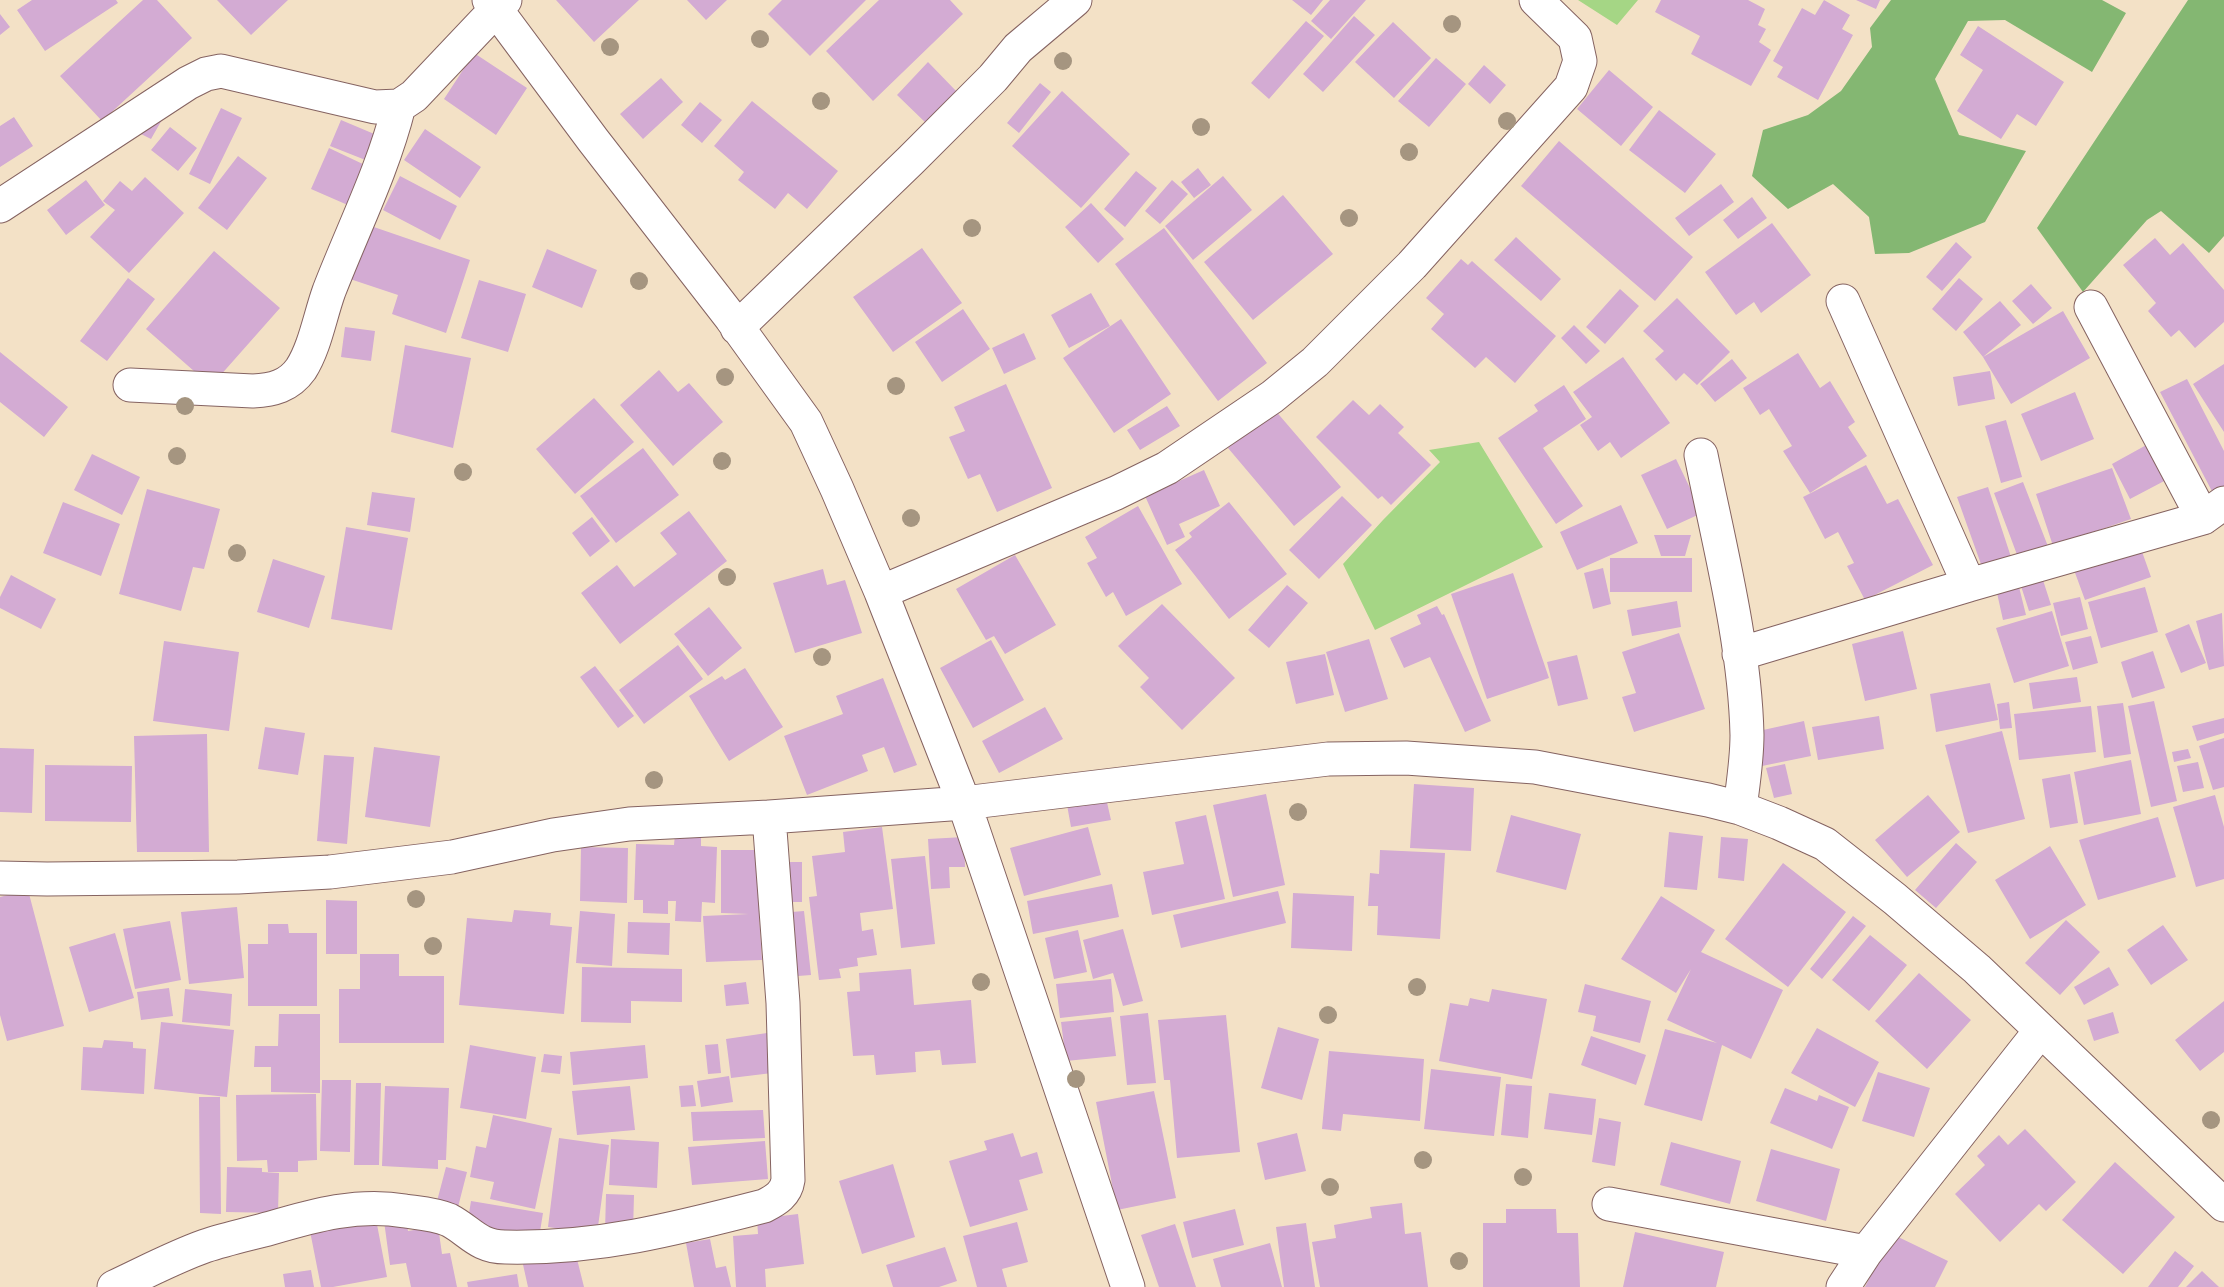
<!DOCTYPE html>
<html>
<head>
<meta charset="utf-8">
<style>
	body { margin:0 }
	canvas { display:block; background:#f3e1c6 }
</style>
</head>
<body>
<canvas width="2224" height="1287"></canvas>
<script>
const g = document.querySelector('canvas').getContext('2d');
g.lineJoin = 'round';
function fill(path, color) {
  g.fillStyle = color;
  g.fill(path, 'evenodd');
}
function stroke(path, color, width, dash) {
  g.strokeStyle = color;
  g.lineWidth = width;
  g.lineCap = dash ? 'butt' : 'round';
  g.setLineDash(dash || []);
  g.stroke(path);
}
fill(new Path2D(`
	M1578,0h60l-21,25z
	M1479,442l64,105 -168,83 -32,-66 40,-44 57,-58 -11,-12z`), '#a5d685');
fill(new Path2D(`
	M1891,0h211l24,13 -34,59 -87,-52 -37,1 -33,58 24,56 67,16 -41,71 -76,31 -34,1 -6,-37 -36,-33 -45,25 -36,-33 11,-46 45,-15 33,-24 31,-44 -2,-19z
	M2188,0h36v236l-15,17 -48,-42 -14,9 -64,72 -46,-64z`), '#84b772');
fill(new Path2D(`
	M32,0h84l2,3 -73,48 -28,-41z
	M143,0h14l35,38 -90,83 -42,-45z
	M217,0h71l-37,35z
	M556,0h83l-45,42z
	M687,0h40l-21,20z
	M782,0h84l-56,56 -42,-42z
	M879,0h71l13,14 -90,87 -47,-50z
	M1292,0h31l-12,15z
	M1330,0h36l-35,39 -20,-18z
	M1661,0h87l17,9 -7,16 8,4 -7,13 12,8 -20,36 -60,-32 9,-18 -45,-24z
	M1824,0l26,15 -8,14 11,6 -35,65 -41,-23 6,-10 -10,-6 29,-53 13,7z
	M1856,0h24l-4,9z
	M0,14l10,13 -10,8z
	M1354,16l21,19 -52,57 -20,-18z
	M1306,21l18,15 -55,63 -18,-16z
	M1393,22l38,36 -37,40 -39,-36z
	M1978,26l86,56 -28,44 -19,-12 -16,25 -44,-28 26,-41 -23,-15z
	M474,53l53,35 -31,47 -52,-36z
	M1436,58l30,26 -37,43 -31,-26z
	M928,62l31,32 -31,31 -31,-30z
	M1484,65l22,20 -16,19 -22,-20z
	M1609,70l44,37 -32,39 -44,-37z
	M661,78l22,24 -40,37 -23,-25z
	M1040,83l11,9 -32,41 -12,-10z
	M1062,91l68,63 -49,54 -69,-62z
	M752,101l86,70 -31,38 -19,-16 -13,16 -37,-29 6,-8 -30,-26z
	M700,102l22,18 -20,23 -21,-18z
	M221,108l21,10 -32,66 -21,-10z
	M1659,110l57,44 -31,39 -56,-43z
	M154,113l9,5 -12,21 -10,-5z
	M14,117l19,29 -33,21v-41z
	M341,120l38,16 -11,25 -38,-15z
	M170,127l27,21 -19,23 -27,-21z
	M425,129l56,38 -21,31 -56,-38z
	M1559,141l134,116 -38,44 -134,-115z
	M329,148l38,18 -17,40 -39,-17z
	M238,156l29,22 -40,52 -29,-22z
	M1198,168l13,17 -17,13 -13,-16z
	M1136,171l21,17 -32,39 -21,-18z
	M400,176l57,30 -17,34 -57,-30z
	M1223,176l29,34 -59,50 -28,-34z
	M145,177l39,36 -55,60 -39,-36 25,-27 -12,-9 17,-20 12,10z
	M86,180l19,25 -39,30 -19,-25z
	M1172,180l16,14 -28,30 -15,-13z
	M1721,184l13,18 -45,34 -14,-18z
	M1283,195l50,59 -80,66 -49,-58z
	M1752,197l15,21 -29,21 -15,-19z
	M1091,203l33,36 -26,24 -33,-36z
	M1772,223l39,52 -50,38 -7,-11 -18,13 -31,-43z
	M368,225l102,35 -24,73 -54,-19 6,-19 -48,-16z
	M1164,228l103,135 -49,38 -103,-137z
	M1516,237l45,42 -20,22 -47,-41z
	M2155,238l15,17 13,-12 41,47v32l-29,26 -16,-18 -8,7 -23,-26 8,-8 -33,-38z
	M1956,242l16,15 -30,34 -16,-14z
	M922,248l40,55 -69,49 -40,-55z
	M547,249l50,21 -15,38 -50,-21z
	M214,251l66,57 -69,78 -65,-57z
	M1461,259l7,6 4,-4 84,75 -41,47 -29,-26 -11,11 -44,-39 13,-15 -18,-16z
	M128,278l27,21 -48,62 -27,-20z
	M1959,278l24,21 -27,32 -24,-22z
	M479,280l47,14 -18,58 -47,-14z
	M2031,284l21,24 -19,16 -21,-23z
	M1620,289l19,17 -34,38 -19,-17z
	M1091,293l19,33 -41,22 -18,-33z
	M1677,298l53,54 -33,33 -13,-12 -8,8 -21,-22 9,-8 -21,-20z
	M2000,301l21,24 -38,32 -20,-25z
	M963,309l27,40 -48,33 -27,-40z
	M2063,311l27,47 -79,46 -28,-47z
	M1121,319l50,75 -57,39 -51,-75z
	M1574,325l26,26 -14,13 -25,-26z
	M345,327l30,4 -4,30 -30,-4z
	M1024,333l12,26 -32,15 -12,-26z
	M405,345l66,13 -18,90 -62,-16z
	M0,352l68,55 -24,30 -44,-35z
	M1798,353l22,35 10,-7 25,41 -7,5 19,29 -57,37 -27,-42 9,-5 -23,-37 -9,6 -17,-27z
	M1623,357l47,66 -49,35 -11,-16 -12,9 -18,-26 12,-8 -19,-25z
	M1732,359l15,19 -32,24 -15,-18z
	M2224,364v68l-31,-48z
	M659,370l19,22 11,-9 34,39 -50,44 -53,-61z
	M1990,371l5,28 -37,7 -5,-29z
	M2187,379l37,72v42l-9,4 -55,-105z
	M1006,384l46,104 -55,24 -17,-38 -12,5 -19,-42 16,-6 -11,-24z
	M1564,385l22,34 -43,29 40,58 -27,18 -58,-86 40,-27 -4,-6z
	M2075,392l19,47 -53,22 -20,-47z
	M594,398l40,44 -59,52 -39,-45z
	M1353,400l16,15 11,-11 24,23 -6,6 33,32 -40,40 -9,-9 -4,3 -62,-62z
	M1167,406l13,20 -40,24 -13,-20z
	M1274,409l67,78 -47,39 -66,-78z
	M2006,420l16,57 -21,6 -16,-57z
	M2150,443l18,36 -38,20 -18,-35z
	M643,448l36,47 -63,48 -36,-47z
	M92,454l48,23 -18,38 -48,-25z
	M1676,459l26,54 -35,16 -26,-54z
	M1866,465l21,39 11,-5 35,66 -68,35 -18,-34 7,-3 -16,-31 -13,7 -22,-42z
	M2112,468l19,51 -78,27 -17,-52z
	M1204,470l16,36 -41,18 6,13 -18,8 -22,-49z
	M2023,482l26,67 -30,11 -25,-67z
	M1988,487l23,70 -29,10 -25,-70z
	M147,489l73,20 -16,60 -11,-2 -12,44 -62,-17z
	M372,492l43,6 -5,34 -43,-7z
	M1342,496l30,29 -53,54 -30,-29z
	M63,502l57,22 -19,52 -58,-23z
	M1229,502l58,72 -58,45 -54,-69 17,-13 -3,-4z
	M1621,505l17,38 -61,27 -17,-38z
	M1138,506l44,78 -56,32 -13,-24 -7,5 -19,-34 10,-5 -12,-21z
	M689,511l38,50 -107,83 -39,-51 36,-28 17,22 43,-33 -17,-21z
	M592,517l18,24 -20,16 -18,-24z
	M346,527l62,11 -16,92 -61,-11z
	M1654,535h37l-6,21h-24z
	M2140,546l11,31 -66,23 -11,-30z
	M1015,555l41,70 -51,29 -11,-18 -8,4 -30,-51z
	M1610,558h82v34h-82z
	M273,559l52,17 -16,52 -52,-16z
	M1603,568l8,36 -18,5 -9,-36z
	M823,569l4,16 18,-5 17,53 -67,20 -22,-70z
	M1513,573l36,105 -62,21 -36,-105z
	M11,575l45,24 -15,30 -41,-21v-11z
	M2043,580l8,25 -22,6 -8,-25z
	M1287,585l21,18 -39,45 -21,-18z
	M2019,587l7,28 -23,5 -6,-27z
	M2145,587l13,45 -57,16 -13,-46z
	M2080,597l8,32 -27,7 -8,-33z
	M1677,601l4,26 -49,9 -5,-26z
	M1162,604l73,74 -53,52 -42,-43 9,-9 -31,-32z
	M1437,606l5,9 2,-1 47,107 -26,11 -35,-75 -26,11 -14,-30 31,-14 -4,-9z
	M709,607l33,41 -34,28 -34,-42z
	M2052,611l17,55 -55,17 -18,-55z
	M2222,613l2,53 -15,4 -13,-49z
	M2189,624l17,39 -25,10 -16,-39z
	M1903,631l14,58 -52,12 -13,-57z
	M1679,633l26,76 -71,23 -12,-35 14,-4 -14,-41z
	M2091,636l7,27 -25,7 -8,-28z
	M1369,639l19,60 -43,13 -19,-60z
	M991,640l33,60 -51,28 -33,-60z
	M164,641l75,11 -10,79 -76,-10z
	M678,645l25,34 -59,45 -25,-34z
	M2153,651l12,37 -33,10 -11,-36z
	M1325,654l9,41 -38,9 -10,-42z
	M1577,655l11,44 -30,7 -11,-44z
	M595,666l39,50 -16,12 -38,-51z
	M745,668l38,59 -54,34 -40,-65 33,-20 3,4z
	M2077,677l4,25 -48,7 -4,-26z
	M883,678l34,87 -23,8 -10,-26 -22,8 6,16 -61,24 -23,-59 59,-22 -7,-18z
	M1990,683l8,37 -62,12 -6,-38z
	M2154,701l23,100 -26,6 -23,-101z
	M2009,702l3,26 -12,1 -3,-25z
	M2123,703l8,51 -27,4 -7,-52z
	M2091,706l5,46 -77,8 -5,-46z
	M1045,707l18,32 -64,34 -17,-32z
	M1879,716l5,33 -66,11 -6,-33z
	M2224,718v15l-27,8 -5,-15z
	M1804,721l7,35 -49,10 -8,-34z
	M265,727l40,6 -7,42 -40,-6z
	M2002,731l23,88 -57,14 -23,-88z
	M207,734l2,118h-72l-3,-116z
	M2224,738v49l-11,3 -14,-44z
	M374,747l66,9 -10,71 -65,-10z
	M0,748l34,1 -2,64 -32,-1z
	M2188,749l3,9 -17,4 -2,-10z
	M324,755l30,2 -7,87 -30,-3z
	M2131,760l10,54 -57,11 -10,-53z
	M2198,762l6,26 -21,4 -6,-26z
	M1785,764l7,30 -18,4 -8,-30z
	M45,765l87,1 -1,56 -86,-1z
	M2070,774l8,49 -28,5 -8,-49z
	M1414,784l60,4 -3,63 -61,-3z
	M1266,794l19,91 -52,12 -20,-92z
	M1928,795l32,37 -53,45 -32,-37z
	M2215,795l9,32v52l-28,8 -23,-80z
	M1106,798l5,22 -40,7 -4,-22z
	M1206,815l19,84 -73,16 -9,-43 41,-8 -9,-42z
	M1511,815l70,19 -15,56 -70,-18z
	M2158,817l18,60 -78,23 -19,-60z
	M882,827l11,82 -33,4 2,18 11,-2 4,26 -20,3 1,8 -19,3 2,9 -22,2 -10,-83 8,-1 -5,-40 33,-4 -2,-20z
	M1088,827l13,48 -77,21 -14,-48z
	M1669,832l34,4 -6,54 -33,-3z
	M675,834l26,1v11l16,1 -2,56 -13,-1 -1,20 -26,-1 1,-20h-8v13l-25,-1v-13h-9l2,-56 38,1z
	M964,837l1,30h-16l1,21 -19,1 -3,-50z
	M1721,837l27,2 -4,42 -26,-3z
	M1956,843l21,19 -41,46 -21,-18z
	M2050,846l36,59 -56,34 -35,-59z
	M581,847l47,1 -1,55 -47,-2z
	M721,850h38v64l3,46 -56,2 -3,-46 46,-2 -28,-1z
	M1380,850l65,3 -5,86 -63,-4 1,-29h-10l2,-33 9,1z
	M925,856l10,88 -34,4 -10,-89z
	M784,862h18v40h-18z
	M1783,863l63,49 -58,75 -63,-48z
	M1112,884l7,33 -86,17 -6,-33z
	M28,890l36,136 -57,15 -7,-26v-118z
	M1278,891l8,32 -105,25 -8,-33z
	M1293,893l61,3 -2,55 -61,-3z
	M1661,896l54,34 -14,22 82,38 -32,69 -29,-14 -20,76 -58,-16 21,-76 52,14 -50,-23 24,-51 -15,24 -55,-34z
	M326,900l31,1v53h-31z
	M237,907l7,71 -55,6 -8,-72z
	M514,910l37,3 -1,12 22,2 -8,87 -105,-9 8,-87 45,4z
	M580,911l35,3 -3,52 -36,-3z
	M804,911l7,64 -26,2 -6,-64z
	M1853,916l13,10 -44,53 -12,-10z
	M2066,920l34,32 -40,43 -35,-32z
	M170,921l11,59 -46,9 -12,-60z
	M628,922l42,1 -1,32 -42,-2z
	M268,924h20l1,9h28v73h-69v-62h20z
	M2163,925l25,35 -37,25 -24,-35z
	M1123,929l20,72 -20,5 -10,-33 -20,6 -10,-39z
	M1078,930l9,42 -33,7 -9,-41z
	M115,933l19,65 -45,14 -20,-65z
	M1870,935l37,30 -38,46 -37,-31z
	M360,954h39v22h45v67h-105v-54h21z
	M582,967l100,2v33l-51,-1v22l-50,-1z
	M2109,967l10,18 -35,20 -10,-18z
	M911,969l3,36 57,-5 5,63 -34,2 -2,-15 -25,2 1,20 -40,3 -2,-20 -21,1 -6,-64 13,-1 -1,-18z
	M1919,973l52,47 -44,49 -52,-48z
	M1111,979l3,33 -54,6 -4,-34z
	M746,982l3,22 -23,2 -2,-21z
	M1585,984l66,17 -11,42 -47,-12 3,-15 -18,-4z
	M169,988l4,28 -32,4 -4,-28z
	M185,989l47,5 -2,32 -48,-4z
	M1492,989l55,10 -15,80 -93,-18 11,-58 18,3 2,-8 19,4z
	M2224,1001v51l-24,19 -25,-31z
	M2113,1012l6,21 -25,8 -7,-21z
	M1148,1013l8,70 -29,2 -7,-69z
	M279,1014h41v79l-49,-1v-25h-17l1,-21h23z
	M1226,1015l14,137 -63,6 -7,-78h-6l-6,-60z
	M1111,1017l5,39 -50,5 -5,-39z
	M161,1022l73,8 -7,67 -73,-8z
	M1278,1027l41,12 -17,61 -41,-12z
	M1817,1028l62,34 -24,45 -64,-34z
	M767,1033l5,40 -41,5 -5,-39z
	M1591,1036l55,19 -10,30 -55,-20z
	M104,1040l29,2v6l13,1 -2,45 -63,-4 2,-43 19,1z
	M718,1044l3,29 -13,1 -3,-29z
	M470,1045l66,12 -10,62 -66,-11z
	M645,1045l3,33 -75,7 -3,-33z
	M1329,1051l95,8 -4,62 -77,-7 -2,17 -19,-2z
	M544,1054l18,2 -2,18 -19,-2z
	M1431,1069l70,8 -7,59 -70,-7z
	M1878,1072l52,16 -16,49 -52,-16z
	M729,1076l4,26 -32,5 -4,-26z
	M322,1080h29l-1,72 -30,-1z
	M356,1083h25l-2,82h-25z
	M1506,1084l26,2 -4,52 -27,-3z
	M693,1085l3,21 -15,1 -2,-21z
	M385,1086l64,2 -3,72h-8v9l-56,-3z
	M630,1086l5,44 -58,5 -5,-44z
	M1785,1088l32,13 2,-6 30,12 -17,42 -62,-26z
	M1154,1091l22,107 -59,12 -21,-108z
	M1549,1093l47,6 -4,36 -48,-6z
	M316,1094l1,66 -19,1v11h-30l-1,-12 -30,1 -1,-66z
	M199,1097h21l1,117 -21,-1z
	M763,1110l2,28 -72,3 -2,-29z
	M493,1115l59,13 -17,81 -45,-10 4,-17 -24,-5 6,-31 10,2z
	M1599,1118l22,4 -6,44 -23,-4z
	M2025,1129l51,53 -30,29 -7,-7 -39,38 -45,-48 30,-29 -8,-9 22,-21 9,10z
	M1013,1133l8,24 16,-5 6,21 -24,7 9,30 -58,17 -21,-66 38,-11 -3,-9z
	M1297,1133l9,38 -41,9 -8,-37z
	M559,1138l50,7 -12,89 -49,-7z
	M611,1139l48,3 -2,46 -48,-3z
	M765,1141l3,38 -76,6 -4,-38z
	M1671,1142l70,19 -11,43 -70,-19z
	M1771,1149l69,20 -14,52 -70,-20z
	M2115,1162l60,55 -52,57 -61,-54z
	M893,1164l22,73 -53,17 -23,-73z
	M227,1167l35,1v4l17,1 -1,40 -52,-1z
	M446,1167l21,5 -10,39 -21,-6z
	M606,1194l28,1 -1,37h-28z
	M471,1201l72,12 -5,31 -72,-12z
	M1402,1203l3,31 16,-2 7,55h-108l-8,-45 24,-4 -2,-13 38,-7 -2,-11z
	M1235,1209l9,36 -52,13 -9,-36z
	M1506,1209h50l1,24h21l2,54h-97v-64h23z
	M375,1214l12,63 -54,10h-12l-12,-61z
	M798,1214l6,50 -39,5 1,18h-30l-3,-51 25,-2 -1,-15z
	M406,1218l2,13 30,-5 4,28 8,-1 7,34h-46l-5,-24 -16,2 -6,-44z
	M1017,1222l11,40 -26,7 5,18h-30l-14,-51z
	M1306,1223l9,64h-31l-8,-60z
	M1175,1224l21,63h-37l-18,-52z
	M1635,1232l89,20 -8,35h-93z
	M1892,1234l56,27 -13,26h-70z
	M710,1239l6,29 10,-2 5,21h-37l-8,-44z
	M1270,1243l12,44h-61l-8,-28z
	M574,1247l10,40h-56l-6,-27z
	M945,1247l12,34 -18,6h-46l-7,-22z
	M2175,1251l19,15 -16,21h-30z
	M311,1270l3,17h-29l-2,-13z
	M2202,1271l17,16h-33z
	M517,1274l2,13h-51l-1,-5z`), '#d3abd3');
const minor = new Path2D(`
	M489,0l104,140 138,178 75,104 31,67 44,103 83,211 164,484
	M0,206l188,-123 18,-9 15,-3 154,36 24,-1 15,-10 91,-96
	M2091,307l112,211
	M737,328l174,-168 82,-82 25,-30 57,-48
	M130,385l123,6c20,-1 36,-5 48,-22 14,-22 19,-53 28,-78 24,-62 54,-121 70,-185
	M1701,455c18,89 44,189 46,280 0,25 -4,49 -7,73
	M1969,585l234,-67 21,-15
	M881,592l235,-99 51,-25 105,-71 43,-35 97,-97 159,-178 9,-26 -5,-23 -39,-38
	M1739,654l230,-69 -126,-284
	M0,878l47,1 191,-2 92,-5 122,-15 101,-22 76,-11 140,-7 195,-14 364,-44 78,-1 129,9 173,33 32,8 39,15 46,21 70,55 82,70 247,236
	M1609,1204l257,48
	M114,1287c30,-14 60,-30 91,-41 21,-7 44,-12 66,-18 44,-13 87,-25 134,-17 14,2 30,3 44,9 21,11 29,27 56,27 93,2 170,-18 259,-41 12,-6 22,-12 24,-26l-5,-177 -14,-186
	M1843,1287l23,-35 175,-222`);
stroke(minor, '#856361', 35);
stroke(minor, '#fff', 33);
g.fillStyle = '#a59580';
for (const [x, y] of [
	[1452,24],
	[760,39],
	[610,47],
	[1063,61],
	[821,101],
	[1507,121],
	[1201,127],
	[1409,152],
	[1349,218],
	[972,228],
	[639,281],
	[725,377],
	[896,386],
	[185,406],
	[177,456],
	[722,461],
	[463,472],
	[911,518],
	[237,553],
	[727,577],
	[822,657],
	[654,780],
	[1298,812],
	[416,899],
	[433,946],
	[981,982],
	[1417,987],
	[1328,1015],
	[1076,1079],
	[2211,1120],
	[1423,1160],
	[1523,1177],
	[1330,1187],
	[1459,1261]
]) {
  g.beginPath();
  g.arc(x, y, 9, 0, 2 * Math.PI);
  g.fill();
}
</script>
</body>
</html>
